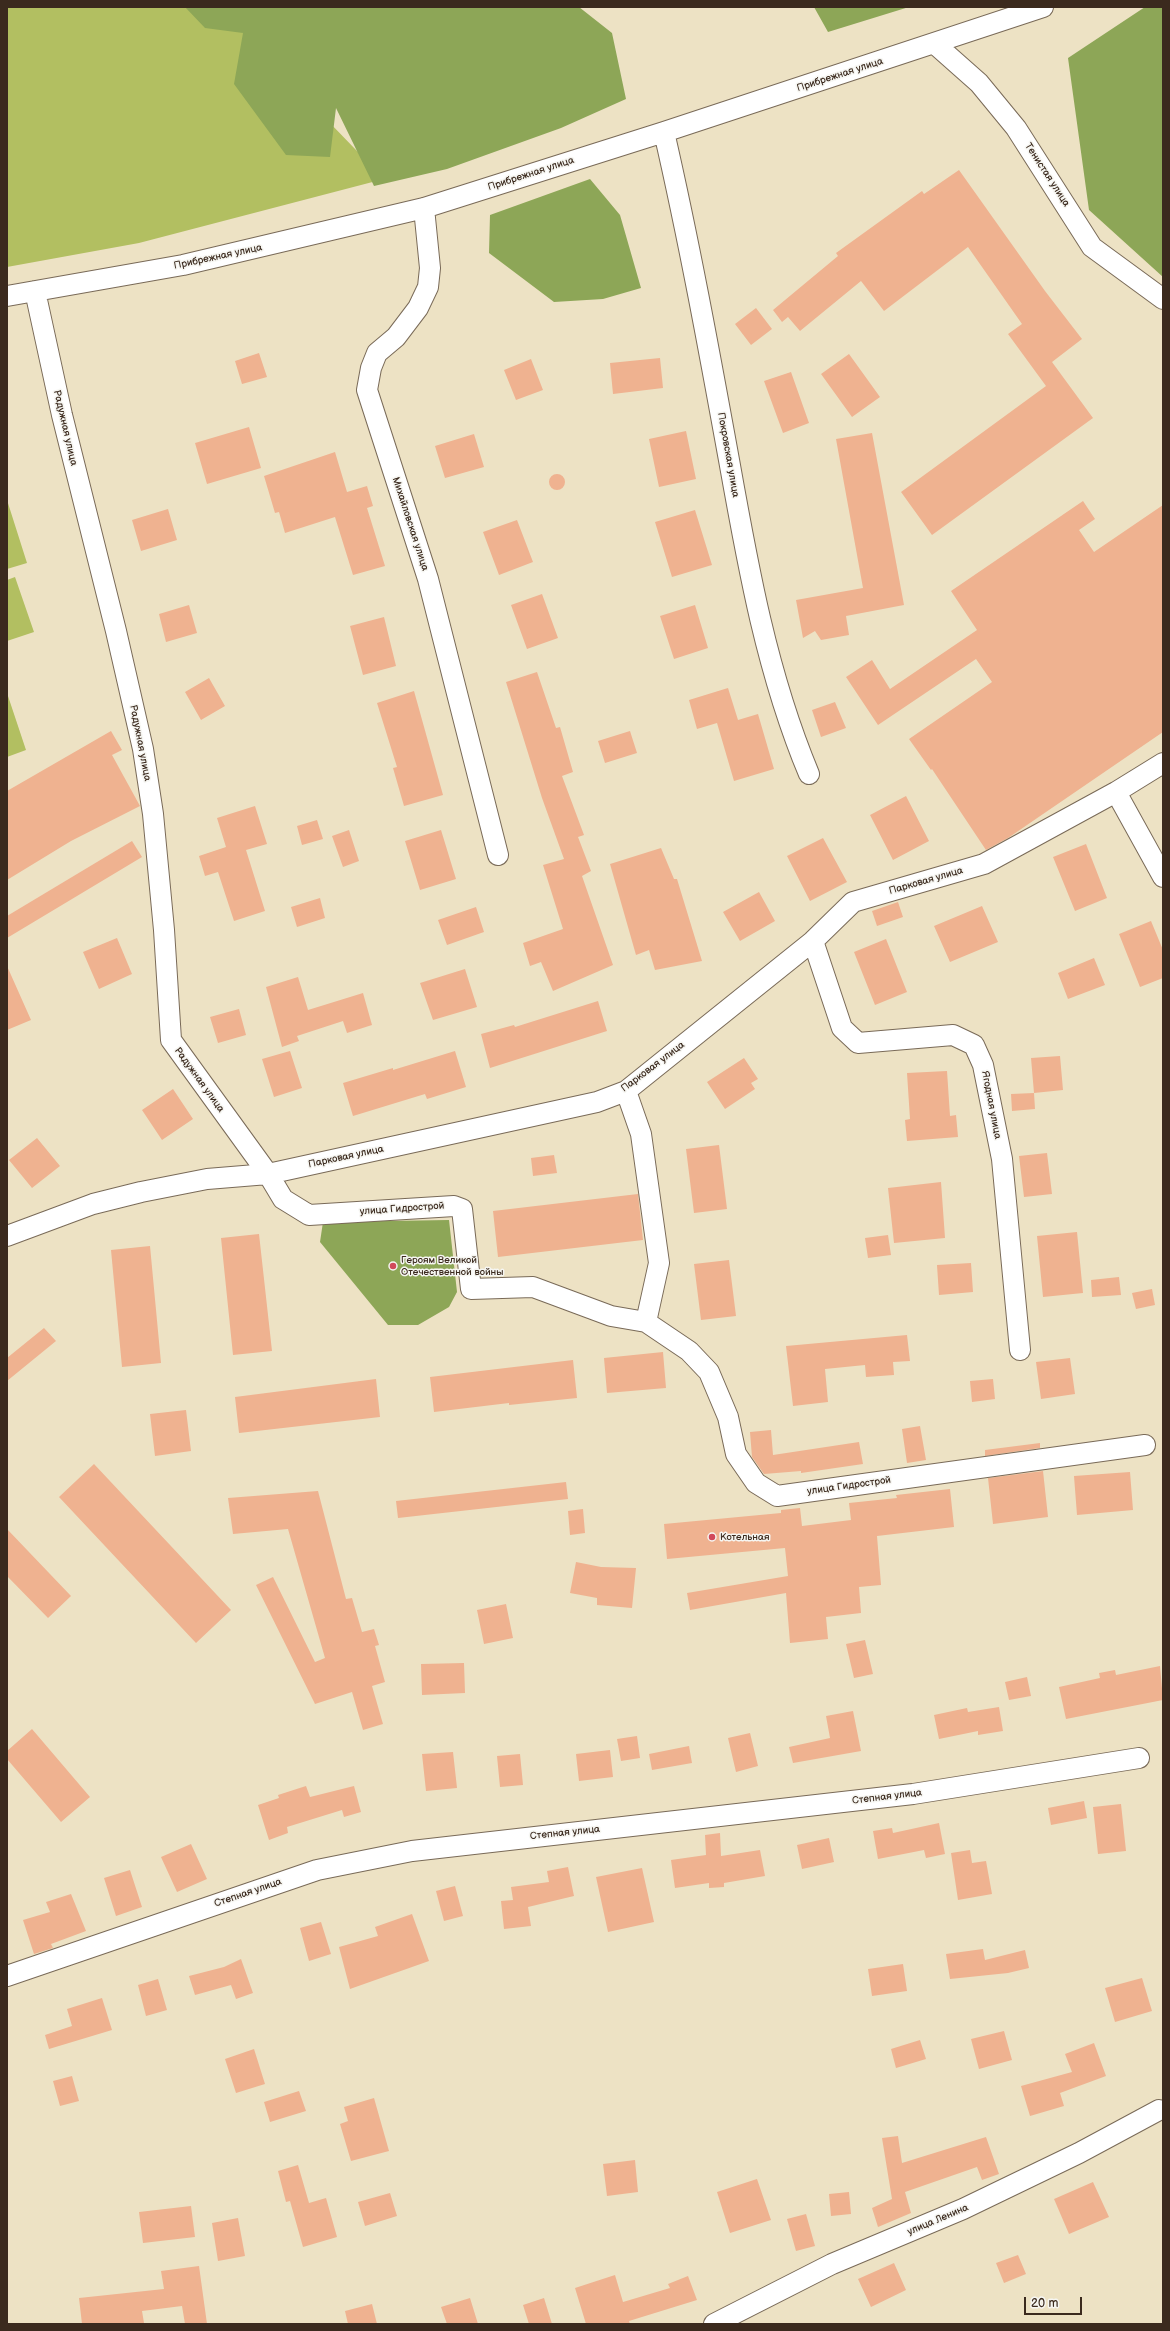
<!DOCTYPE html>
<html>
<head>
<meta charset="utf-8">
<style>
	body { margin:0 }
	#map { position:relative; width:1170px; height:2331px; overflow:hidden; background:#ede2c4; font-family:"Balsamiq Sans",sans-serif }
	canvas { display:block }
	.frame { position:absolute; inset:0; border:8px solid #3b2a1e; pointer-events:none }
	.scale { position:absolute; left:1024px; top:2297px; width:58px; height:18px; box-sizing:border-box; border:2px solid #3b2a1e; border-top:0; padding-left:5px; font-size:12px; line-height:14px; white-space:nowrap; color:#3b2a1e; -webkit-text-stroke:3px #f6f6f2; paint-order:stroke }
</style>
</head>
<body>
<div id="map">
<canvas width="1170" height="2331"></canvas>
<div class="frame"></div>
<div class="scale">20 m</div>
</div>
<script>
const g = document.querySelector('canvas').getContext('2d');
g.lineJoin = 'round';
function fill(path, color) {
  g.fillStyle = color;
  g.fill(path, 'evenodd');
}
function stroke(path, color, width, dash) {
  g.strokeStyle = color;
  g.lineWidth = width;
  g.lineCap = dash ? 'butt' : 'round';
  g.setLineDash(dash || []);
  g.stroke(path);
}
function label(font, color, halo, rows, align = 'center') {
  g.font = font + ' "Balsamiq Sans",sans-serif';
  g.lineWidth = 3;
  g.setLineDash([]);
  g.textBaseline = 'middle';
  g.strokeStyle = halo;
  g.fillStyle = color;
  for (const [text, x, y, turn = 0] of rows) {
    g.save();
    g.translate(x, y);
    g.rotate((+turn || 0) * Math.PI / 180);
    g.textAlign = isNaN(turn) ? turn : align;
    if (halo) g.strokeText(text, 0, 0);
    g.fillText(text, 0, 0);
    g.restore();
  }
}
fill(new Path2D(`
	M7,7h211l166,172 -245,64 -132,24z
	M7,500l20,63 -20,6z
	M15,577l19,55 -27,9v-61z
	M7,693l19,57 -19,7z`), '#b2bf61');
fill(new Path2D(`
	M185,7h394l33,26 14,66 -65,29 -114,41 -73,17 -38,-78 -6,49 -44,-2 -52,-71 9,-51 -38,-5z
	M814,7h95l-81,25z
	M1145,7h18v270l-74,-67 -21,-152z
	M590,179l30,36 21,73 -38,11 -49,3 -65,-49 1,-38z
	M449,1220l8,72 -8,15 -31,18h-30l-68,-83 3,-20z`), '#8da657');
fill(new Path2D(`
	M959,170l86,121 37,48 -30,23 41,56 -161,117 -31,-43 145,-106 -38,-52 14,-10 -54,-77 -84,64 -23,-30 -61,50 -12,-14 -6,5 -9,-12 65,-54 -2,-3 86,-62 2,3z
	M756,308l16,21 -21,16 -16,-21z
	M259,353l8,24 -25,7 -7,-23z
	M849,354l31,43 -28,20 -31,-43z
	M660,358l3,30 -50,6 -3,-31z
	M531,359l12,31 -27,10 -12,-30z
	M791,372l18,51 -26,10 -19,-52z
	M249,427l12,41 -54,16 -12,-41z
	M686,431l10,48 -37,8 -10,-48z
	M872,433l32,172 -58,11 3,19 -28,5 -6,-9 -12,7 -7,-38 67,-12 -27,-149z
	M474,434l10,33 -39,11 -10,-32z
	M335,452l12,40 20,-6 6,20 -6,2 18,58 -32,9 -18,-58 -50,16 -6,-21 -4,1 -11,-37z
	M549 482a8 8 0 1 1 16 0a8 8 0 1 1-16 0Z
	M1083,501l12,18 -16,11 15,22 69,-47v227l-155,106 -22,12 -54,-81 -1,1 -22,-31 83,-57 -16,-23 -98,66 -32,-48 26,-17 18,29 87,-59 -26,-39z
	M168,509l9,31 -36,11 -9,-31z
	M695,510l17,55 -40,12 -17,-55z
	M517,520l16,42 -34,13 -16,-43z
	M542,594l16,44 -31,11 -16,-44z
	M189,605l8,28 -31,9 -7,-28z
	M695,605l13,43 -34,11 -14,-43z
	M384,617l12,49 -33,9 -13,-49z
	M537,672l19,56 4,-1 13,45 -11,4 22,59 -6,2 13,34 -9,5 31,89 -60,26 -12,-29 -11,4 -7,-23 40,-14 -20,-64 21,-6 -22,-61 -36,-116z
	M209,678l16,28 -24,14 -16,-28z
	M728,688l10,32 20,-6 16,55 -40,12 -17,-58 -20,6 -8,-29z
	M414,691l29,104 -39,11 -11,-38 4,-1 -20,-64z
	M835,702l11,26 -25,9 -9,-27z
	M111,731l11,19 -10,5 28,51 -69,35 -64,39v-89z
	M630,731l7,22 -32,10 -7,-22z
	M906,796l23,45 -36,19 -23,-45z
	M255,806l12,38 -21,6 19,61 -31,10 -16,-49 -13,4 -6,-20 27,-9 -9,-29z
	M317,820l6,19 -21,6 -5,-19z
	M349,830l10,31 -16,6 -11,-31z
	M441,830l15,49 -36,11 -15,-49z
	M823,838l24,44 -37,19 -23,-45z
	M132,841l10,16 -135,81v-22z
	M1086,844l21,54 -32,13 -22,-54z
	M661,848l13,31h3l25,82 -47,9 -6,-20 -13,5 -26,-91z
	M759,892l16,29 -35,20 -17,-29z
	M320,898l5,20 -28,9 -6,-20z
	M898,902l5,15 -26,9 -5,-15z
	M982,906l16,36 -48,20 -16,-36z
	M476,907l8,25 -37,13 -9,-25z
	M1151,921l12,29v28l-23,9 -21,-53z
	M117,938l15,36 -33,15 -16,-37z
	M886,939l21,53 -32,13 -21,-53z
	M1094,958l11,27 -37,14 -10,-26z
	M7,966l24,54 -24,10z
	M465,969l12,38 -44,13 -13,-37z
	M298,977l10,33 55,-17 9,32 -25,8 -4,-12 -46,15 2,5 -17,6 -16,-60z
	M598,1001l9,30 -117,37 -9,-34 33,-9 1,2z
	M239,1009l7,26 -28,8 -8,-26z
	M290,1051l12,37 -28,9 -12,-38z
	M455,1051l11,36 -39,12 -2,-5 -72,22 -10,-33 50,-15v2z
	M1060,1056l3,34 -29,3 -3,-35z
	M744,1058l14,21 -7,4 4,6 -30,20 -18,-27z
	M947,1071l3,45 6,-1 2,22 -51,4 -2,-21 5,-1 -3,-46z
	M173,1089l20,30 -31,21 -20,-30z
	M1034,1093l1,16 -23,2 -1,-17z
	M37,1138l23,28 -28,22 -23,-28z
	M719,1145l8,64 -33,4 -8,-64z
	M1047,1153l5,41 -28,3 -5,-41z
	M554,1155l3,18 -24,3 -2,-18z
	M941,1182l4,56 -51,5 -6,-55z
	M638,1194l5,46 -145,17 -5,-46z
	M1077,1232l6,61 -40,4 -6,-61z
	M259,1234l13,117 -39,4 -12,-117z
	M888,1235l3,20 -23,3 -3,-20z
	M150,1246l11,117 -39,4 -11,-117z
	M729,1260l7,56 -35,4 -7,-56z
	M971,1263l2,29 -34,3 -2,-30z
	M1119,1277l2,18 -29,2 -1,-17z
	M1152,1289l3,16 -19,4 -4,-16z
	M44,1328l12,13 -49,40v-23z
	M907,1335l3,26 -17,1 1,13 -28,2 -1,-12 -40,4 3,33 -35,4 -7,-60z
	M663,1352l3,36 -59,5 -3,-35z
	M1070,1358l5,36 -34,5 -5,-37z
	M573,1360l4,38 -68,7v-2l-75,9 -4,-35z
	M376,1379l4,38 -141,16 -4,-36z
	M993,1379l2,20 -23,3 -2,-21z
	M186,1410l5,41 -36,5 -5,-42z
	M920,1426l6,34 -19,3 -5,-34z
	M771,1430l2,25 86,-13 4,22 -62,9v-2l-37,3 -12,-17 -2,-25z
	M1040,1443v5l-55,8v-6z
	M94,1464l137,146 -35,33 -137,-146z
	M1043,1471l5,46 -55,7 -5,-46z
	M1130,1472l3,38 -56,5 -3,-39z
	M566,1482l2,17 -170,19 -2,-17z
	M950,1489l4,38 -77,9 4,49 -22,2 2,26 -35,4 2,22 -38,4 -4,-50 -96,17 -3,-17 101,-17 -3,-28 -118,11 -3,-35 117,-11v-3l19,-2 2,18 49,-6 -2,-17 48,-5 -1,-3z
	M318,1491l28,108 6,-1 10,34 12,-3 5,16 -4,1 10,36 -13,4 11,38 -20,6 -11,-38 -37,12 -59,-119 17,-8 42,85 10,-4 -37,-129 -55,5 -5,-36z
	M583,1509l2,24 -15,2 -2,-24z
	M7,1529l64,67 -23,22 -41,-42z
	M576,1562l25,5 35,1 -4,40 -35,-3v-7l-27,-5z
	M506,1604l7,34 -29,6 -7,-34z
	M865,1640l8,34 -19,4 -8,-34z
	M464,1663l1,30 -43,2 -1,-31z
	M1160,1666l3,34 -97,19 -7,-32 41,-9 -1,-5 16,-3 1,5z
	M1027,1677l4,19 -22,4 -4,-18z
	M999,1707l4,24 -25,4v-4l-39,8 -5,-24 33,-7 1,4z
	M853,1711l8,40 -68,12 -4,-16 41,-9 -4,-22z
	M32,1729l58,68 -29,25 -54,-63v-8z
	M750,1733l8,33 -22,6 -8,-34z
	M637,1736l3,22 -19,3 -4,-22z
	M689,1746l3,17 -40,7 -3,-16z
	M610,1750l3,27 -34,4 -3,-27z
	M453,1752l4,36 -31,3 -4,-37z
	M520,1754l3,31 -23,2 -3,-31z
	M306,1786l4,11 44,-11 7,26 -17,5 -2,-7 -55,17 1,6 -19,7 -11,-35 21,-7 -1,-3z
	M1084,1801l3,17 -36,7 -3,-17z
	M1121,1804l5,47 -28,3 -5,-47z
	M939,1823l6,31 -19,4 -2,-8 -46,9 -5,-28 19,-3 1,5z
	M720,1833l1,23 39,-6 5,26 -41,7v4l-15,1v-5l-34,5 -4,-28 35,-5 -1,-20z
	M829,1838l5,24 -32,7 -5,-24z
	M191,1844l16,35 -30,13 -16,-35z
	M970,1850l2,13 14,-2 6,33 -34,6 -7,-47z
	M568,1867l6,29 -46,11 3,19 -27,3 -3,-28 12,-1 -2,-13 38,-5 -2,-11z
	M642,1868l12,54 -46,10 -12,-55z
	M130,1870l12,37 -26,9 -12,-38z
	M455,1886l8,30 -19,5 -8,-30z
	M71,1894l15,37 -35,13 2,4 -19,6 -11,-34 27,-8 -4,-10z
	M412,1914l17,47 -79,28 -11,-42 39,-11 -3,-9z
	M321,1922l10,32 -22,7 -9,-33z
	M983,1949l2,11 40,-10 4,18 -21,5 -58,6 -4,-25z
	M241,1959l12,34 -17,6 -5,-14 -36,10 -6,-19 35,-9z
	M903,1964l4,27 -35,5 -4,-27z
	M1142,1978l10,33 -37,11 -10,-34z
	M158,1979l9,31 -21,6 -8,-31z
	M102,1998l10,32 -63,19 -4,-14 27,-9 -5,-17z
	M1004,2031l8,29 -33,9 -8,-30z
	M920,2040l6,19 -30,9 -5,-19z
	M1094,2043l12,33 -46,17 4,13 -34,10 -9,-30 51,-14 -7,-18z
	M254,2049l11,35 -29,9 -11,-34z
	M72,2076l7,25 -19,5 -7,-25z
	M299,2091l7,20 -36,11 -6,-20z
	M374,2098l15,53 -38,10 -11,-37 8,-3 -4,-14z
	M898,2136l4,27 84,-26 13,37 -17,6 -5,-13 -72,25 6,21 -33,14 -6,-19 20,-9 -10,-61z
	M635,2160l3,32 -31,4 -4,-32z
	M298,2165l11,38 17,-5 11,39 -34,10 -13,-46 -4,1 -8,-31z
	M757,2179l14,41 -41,13 -13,-41z
	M1093,2182l16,35 -40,17 -15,-35z
	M849,2192l2,22 -20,2 -2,-22z
	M390,2193l7,23 -32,10 -7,-24z
	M191,2206l4,31 -52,6 -4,-31z
	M806,2214l9,32 -19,5 -9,-32z
	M238,2218l7,38 -27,5 -6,-38z
	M1018,2255l8,19 -22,9 -8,-20z
	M894,2263l12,27 -35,17 -13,-28z
	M199,2266l8,58h-22l-3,-18 -40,5 2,12 -62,1 -3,-26 85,-9 -3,-18z
	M615,2275l8,27 47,-14 -2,-4 20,-8 9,24 -68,21 1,3h-44l-11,-36z
	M470,2298l8,26h-31l-6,-17z
	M544,2298l8,26h-23l-6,-19z
	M372,2304l5,20h-29l-3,-13z`), '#efb290');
const minor = new Path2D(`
	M935,44l44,39 37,45 76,119 71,52
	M664,132c25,109 45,218 65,328 19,107 38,214 80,314
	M424,208l6,60 -2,19 -10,21 -22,29 -19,16 -6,15 -4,22 61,189 70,276
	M35,291l27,124 54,216 27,118 10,65 11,116 7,110 97,134 15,25 26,16 145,-9 8,3 9,80 62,-2 78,29 35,6 43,29 20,21 19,45 8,37 20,29 21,13 368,-51
	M7,296l176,-31 241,-57 240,-76 379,-125
	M1116,792l47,85
	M813,941l29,87 16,15 95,-8 21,10 9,20 19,94 18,191
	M626,1091l15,43 18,129 -13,59
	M7,1236l86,-32 48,-12 66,-13 61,-5 329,-72 29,-11 187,-150 40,-39 131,-38 132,-72 47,-29
	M7,1976l310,-106 95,-19 501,-57 226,-36
	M714,2324l118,-60 131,-55 116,-56 80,-43`);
stroke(minor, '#796a58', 22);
stroke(minor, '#fff', 20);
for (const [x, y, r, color] of [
	[393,1266,4,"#d1495b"],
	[712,1537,4,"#d1495b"]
]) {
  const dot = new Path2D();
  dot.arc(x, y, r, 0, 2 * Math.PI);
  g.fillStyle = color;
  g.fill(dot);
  stroke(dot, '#f6f6f2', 1.5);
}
label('10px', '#3b2a1e', '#f6f6f2', [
	["Прибрежная улица",840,75,-18],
	["Прибрежная улица",531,174,-18],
	["Тенистая улица",1047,175,57],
	["Прибрежная улица",218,257,-12],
	["Радужная улица",65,428,77],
	["Покровская улица",728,455,80],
	["Михайловская улица",410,524,72],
	["Радужная улица",140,743,79],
	["Парковая улица",926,881,-16],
	["Парковая улица",653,1067,-37],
	["Радужная улица",199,1080,54],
	["Ягодная улица",991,1105,79],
	["Парковая улица",346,1157,-12],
	["улица Гидрострой",402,1209,-4],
	["улица Гидрострой",849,1486,-8],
	["Степная улица",887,1797,-7],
	["Степная улица",565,1833,-6],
	["Степная улица",248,1893,-19],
	["улица Ленина",938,2220,-23]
]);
label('10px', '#3b2a1e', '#f6f6f2', [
	["Героям Великой",401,1260],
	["Отечественной войны",401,1272],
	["Котельная",720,1537]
], 'left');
</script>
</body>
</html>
